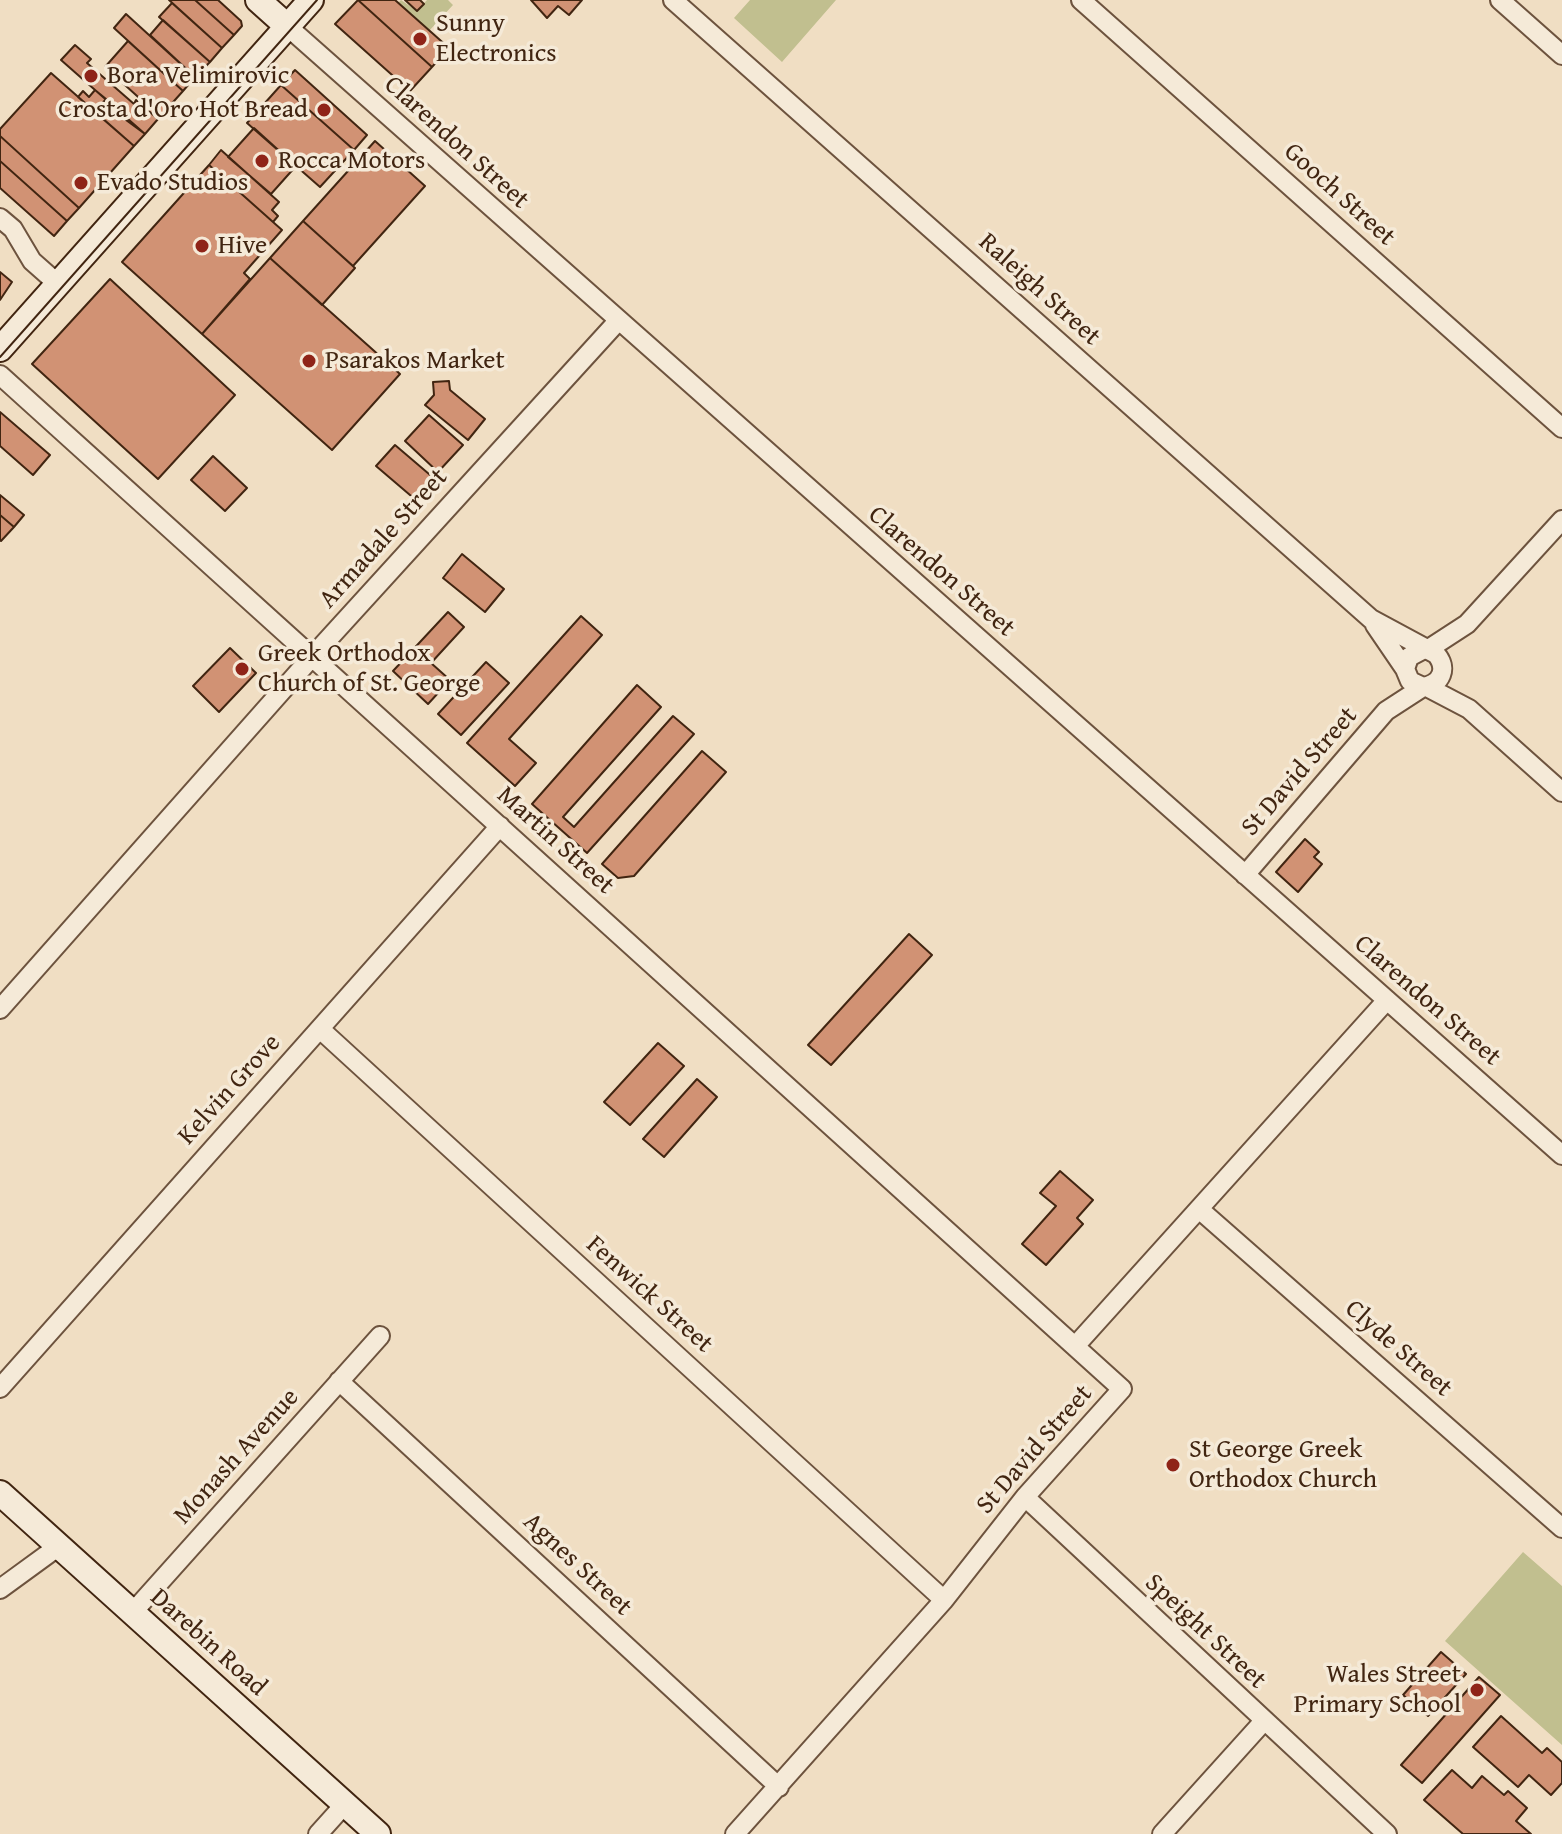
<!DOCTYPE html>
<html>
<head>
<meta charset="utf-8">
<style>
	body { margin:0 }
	canvas { display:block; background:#f0dec3 }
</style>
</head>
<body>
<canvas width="1562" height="1834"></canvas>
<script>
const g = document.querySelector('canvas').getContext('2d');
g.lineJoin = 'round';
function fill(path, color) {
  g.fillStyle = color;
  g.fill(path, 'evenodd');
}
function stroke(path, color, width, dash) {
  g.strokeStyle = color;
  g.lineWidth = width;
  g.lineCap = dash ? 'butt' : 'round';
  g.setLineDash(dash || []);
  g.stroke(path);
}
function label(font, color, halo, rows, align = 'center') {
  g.font = font + ' "Gentium Book Plus",serif';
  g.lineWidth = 7;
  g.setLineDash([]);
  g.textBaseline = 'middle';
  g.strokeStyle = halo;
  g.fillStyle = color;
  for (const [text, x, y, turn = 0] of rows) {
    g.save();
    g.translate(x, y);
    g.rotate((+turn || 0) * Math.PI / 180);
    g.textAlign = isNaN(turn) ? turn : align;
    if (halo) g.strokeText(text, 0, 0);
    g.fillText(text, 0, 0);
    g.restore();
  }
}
fill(new Path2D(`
	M401,0l16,11 10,-11h21l5,5 -24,26 -31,-28z
	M750,0h86l-54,62 -48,-44z
	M1523,1552l39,34v159l-117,-104z`), '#c1bf8f');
const building = new Path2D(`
	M169,0h26l39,35 -12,13z
	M195,0h23l23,21 1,5 -8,9z
	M358,0h37l54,48 -17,19z
	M358,0l74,67 -22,24 -75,-67z
	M405,0h15l4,4 -7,7z
	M531,0h51l-13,15 -11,-9 -11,12z
	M172,3l50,45 -12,14 -51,-45z
	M126,14l69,63 -12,14 -69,-63z
	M163,20l47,42 -15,15 -45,-42z
	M128,41l55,50 -25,28 -13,-11 2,-3 -42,-38z
	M75,45l16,14 -4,4 47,41 2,-4 22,19 -13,15 -84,-74z
	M295,70l72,65 -13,15 -73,-65z
	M51,73l83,73 -55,62 -79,-72v-7z
	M281,85l73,65 -34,37 -73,-64z
	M95,90l11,9 -11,13 -17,-15 5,-6 6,6z
	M103,103l42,31 -11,12 -39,-34z
	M254,128l42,38 -25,28 -43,-37z
	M0,136l79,72 -12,13 -67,-60z
	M375,141l50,45 -72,80 -50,-45z
	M221,150l58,52 -7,8 6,6 -5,6 -64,-57z
	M0,161l67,60 -13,15 -54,-48z
	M209,165l73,65 -38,43 6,6 -48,55 -80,-72z
	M303,221l52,47 -33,37 -52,-47z
	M270,258l130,116 -68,76 -130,-116z
	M0,272l12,10 -12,18z
	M110,279l125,116 -77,84 -126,-115z
	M449,381l1,9 35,29 -17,21 -43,-35 9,-10 -1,-13z
	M0,412l50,43 -17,20 -33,-29z
	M429,415l34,30 -25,27 -33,-31z
	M395,445l41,35 -19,21 -41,-35z
	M213,456l34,32 -22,23 -34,-31z
	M0,495l24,20 -10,12 -14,-12z
	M0,515l14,12 -13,14 -1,-1z
	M462,554l42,35 -19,23 -42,-34z
	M448,612l16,15 -33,36 19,17 -22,24 -35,-33z
	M581,616l21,19 -93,104 27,24 -21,23 -48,-43z
	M230,648l26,25 -37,39 -26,-26z
	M486,662l23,21 -48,52 -23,-21z
	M637,685l24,22 -98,110 11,10 99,-111 21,18 -107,119 -55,-49z
	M702,751l24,21 -92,104 -16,2 -16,-14z
	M1305,839l14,13 -5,5 8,7 -24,28 -22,-20z
	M909,934l23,21 -101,110 -23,-20z
	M658,1043l26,23 -54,59 -26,-23z
	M697,1079l20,18 -53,60 -21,-18z
	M1060,1171l33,29 -16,18 6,6 -37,41 -24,-21 34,-38 -16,-13z
	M1441,1652l25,22 -38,42 -25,-21z
	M1479,1677l21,18 -78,88 -21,-18z
	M1501,1716l41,37 5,-5 15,14v21l-11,12 -22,-20 -11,12 -45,-40z
	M1452,1770l20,18 10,-12 22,19 4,-4 19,17 -11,13 15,13h-68l-39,-34z`);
fill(building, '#d19274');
stroke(building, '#412511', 2);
const minor = new Path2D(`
	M673,0l698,619 65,35c12,14 6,30 -13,33l-13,-6 -5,-12 4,-12 15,-8
	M1081,0l481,428
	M1500,0l62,55
	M287,26l1275,1129
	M0,218l13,11 19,32 26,23
	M0,375l1122,1014 -97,108 -81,103 -209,234
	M1375,625l30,44
	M1427,650l40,-26 95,-104
	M1427,687l42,22 93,83
	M1245,875l141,-164 37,-24
	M0,1009l311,-351 307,-337
	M320,1029l624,571
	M1199,1209l363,319
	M1077,1344l310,-344
	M339,1381l440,406
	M0,1388l500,-562
	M1025,1497l362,337
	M0,1589l59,-43
	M133,1612l247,-276
	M318,1834l27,-30
	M1162,1834l101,-112`);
const secondary = new Path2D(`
	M258,0l29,26
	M0,349l311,-349
	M0,1493l378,341`);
stroke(minor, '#6d533e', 22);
stroke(secondary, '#412511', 28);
stroke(minor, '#f5ead8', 18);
stroke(secondary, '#f5ead8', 24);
stroke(new Path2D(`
	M0,357l317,-357`), '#412511', 2);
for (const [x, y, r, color] of [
	[420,39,8,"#8f2418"],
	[91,76,8,"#8f2418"],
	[324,110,8,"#8f2418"],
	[262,161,8,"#8f2418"],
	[81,183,8,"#8f2418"],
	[202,246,8,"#8f2418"],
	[309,361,8,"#8f2418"],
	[242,669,8,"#8f2418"],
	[1173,1465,8,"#8f2418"],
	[1477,1690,8,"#8f2418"]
]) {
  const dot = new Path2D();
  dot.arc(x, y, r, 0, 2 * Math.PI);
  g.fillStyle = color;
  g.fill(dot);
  stroke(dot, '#f5ead8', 3);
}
label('26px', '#412511', '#f5ead8', [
	["Sunny",436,24],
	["Electronics",436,54],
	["Bora Velimirovic",107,76],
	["Crosta d'Oro Hot Bread",308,110,"right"],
	["Rocca Motors",278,161],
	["Evado Studios",97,183],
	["Hive",218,246],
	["Psarakos Market",325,361],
	["Greek Orthodox",258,654],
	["Church of St. George",258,684],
	["St George Greek",1189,1450],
	["Orthodox Church",1189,1480],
	["Wales Street",1461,1675,"right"],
	["Primary School",1461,1705,"right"]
], 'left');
label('26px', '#412511', '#f5ead8', [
	["Clarendon Street",456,143,42],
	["Gooch Street",1339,195,42],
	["Raleigh Street",1039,290,42],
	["Armadale Street",384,539,-48],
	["Clarendon Street",941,572,41],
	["St David Street",1300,772,-49],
	["Martin Street",555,841,42],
	["Clarendon Street",1427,1001,41],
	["Kelvin Grove",230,1090,-48],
	["Fenwick Street",649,1295,42],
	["Clyde Street",1398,1349,41],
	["St David Street",1035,1450,-49],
	["Monash Avenue",237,1457,-48],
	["Agnes Street",577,1565,43],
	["Speight Street",1205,1632,43],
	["Darebin Road",208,1643,42]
]);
</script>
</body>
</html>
